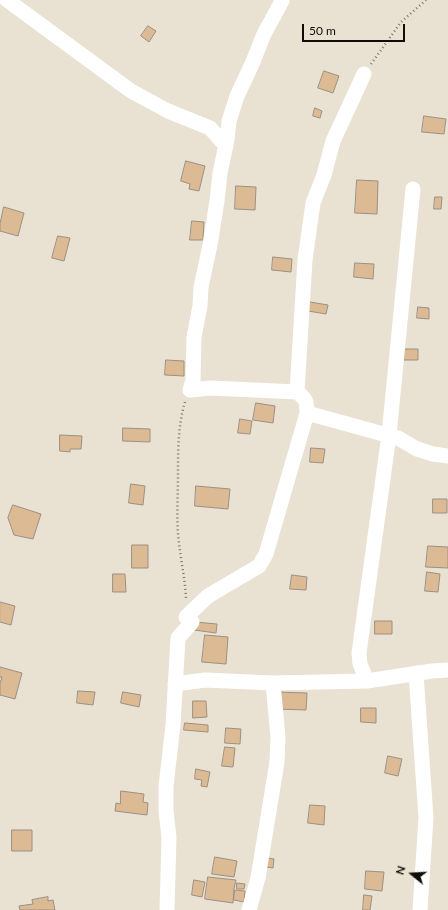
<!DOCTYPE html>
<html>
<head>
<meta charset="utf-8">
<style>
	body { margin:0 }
	#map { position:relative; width:448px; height:910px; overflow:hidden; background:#e9e1d2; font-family:Lato,sans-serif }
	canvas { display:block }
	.north { position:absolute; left:392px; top:854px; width:40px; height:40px; -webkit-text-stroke:3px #e9e1d2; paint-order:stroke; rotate:288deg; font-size:11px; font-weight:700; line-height:16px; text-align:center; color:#0f0d08 }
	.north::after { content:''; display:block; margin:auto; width:14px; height:18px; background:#0f0d08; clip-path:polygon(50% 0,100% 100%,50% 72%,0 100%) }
	.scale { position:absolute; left:302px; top:24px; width:103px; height:18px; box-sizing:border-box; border:2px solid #0f0d08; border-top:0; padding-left:5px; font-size:12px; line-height:14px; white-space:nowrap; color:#0f0d08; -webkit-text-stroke:3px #e9e1d2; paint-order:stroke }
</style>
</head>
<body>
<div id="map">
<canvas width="448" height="910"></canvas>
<div class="north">N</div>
<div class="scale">50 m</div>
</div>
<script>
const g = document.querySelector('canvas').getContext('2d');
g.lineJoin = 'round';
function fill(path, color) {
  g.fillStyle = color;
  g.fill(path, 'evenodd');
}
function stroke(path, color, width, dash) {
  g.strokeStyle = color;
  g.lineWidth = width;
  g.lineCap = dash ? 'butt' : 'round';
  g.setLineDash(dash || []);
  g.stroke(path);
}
const building = new Path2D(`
	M148,26l8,5 -7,11 -8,-6z
	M324,71l15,5 -6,17 -15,-5z
	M315,108l7,3 -2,7 -7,-2z
	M424,116l22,3 -2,15 -22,-2z
	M186,161l19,5 -6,25 -10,-2 1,-5 -9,-3z
	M357,180l21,1 -1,33 -22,-1z
	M236,186l20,1 -1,23 -20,-1z
	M435,197h7l-1,12h-7z
	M4,207l20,6 -6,23 -18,-5v-7z
	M192,221l12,1 -1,18h-13z
	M58,236l12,2 -6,23 -12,-3z
	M273,257l19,2 -1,13 -19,-2z
	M355,263l19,1 -1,15 -19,-2z
	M310,302l18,3 -2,9 -18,-3z
	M418,307l11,1v11l-12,-1z
	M400,349h18v11h-18z
	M166,360l18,1v15l-19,-1z
	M256,403l19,3 -2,17 -20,-3z
	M240,419l12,2 -2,13 -12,-1z
	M123,428l27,1v13l-27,-1z
	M60,435l22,1 -1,13h-11v3l-10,-1z
	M311,448l14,1 -2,14 -13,-1z
	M131,484l14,2 -2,19 -14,-2z
	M196,486l34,3 -2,20 -33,-3z
	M433,499h14v14h-14z
	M13,505l28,9 -8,25 -19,-4 -6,-17z
	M132,545h16v23h-16z
	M428,546l20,1v21l-22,-1z
	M427,572l13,2 -2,18 -13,-1z
	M113,574h12l1,18h-13z
	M292,575l15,2 -1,13 -16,-1z
	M0,602l15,4 -4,19 -11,-3z
	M375,621h17v13h-17z
	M195,622l22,2 -1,9 -22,-3z
	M205,635l23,2 -2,27 -24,-2z
	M0,667l22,6 -7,26 -15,-4v-12l2,-6h-2z
	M78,691l17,1 -2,13 -16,-2z
	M123,692l18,3 -2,12 -18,-4z
	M277,692l30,1 -1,17 -30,-1z
	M193,701h13l1,16 -14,1z
	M361,708h15v15l-15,-1z
	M185,723l23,2v7l-24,-2z
	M226,728l15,1 -1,15 -15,-1z
	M225,747l10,1 -2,19 -11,-1z
	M388,756l14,3 -4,17 -13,-3z
	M196,769l14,3 -3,15 -6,-1 1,-6 -7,-1z
	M121,791l23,3 -1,8 5,1 -1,12 -32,-4 1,-8 4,1z
	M310,805l15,1 -1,19 -16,-2z
	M12,830h20v21h-20z
	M215,857l22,4 -3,16 -22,-3z
	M262,857l12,2 -1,9 -13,-2z
	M366,871l18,1 -2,19 -17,-2z
	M208,877l28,3 -2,9 -1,14 -28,-4z
	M194,880l11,2 -3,15 -10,-2z
	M237,883l8,1 -1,5h-7z
	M235,890l10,1 -1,11 -10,-2z
	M364,895l8,1 -2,14h-7z
	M48,897v4l5,-1 2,10h-35l-1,-4 14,-2 -1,-4z`);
fill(building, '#dcba93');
stroke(building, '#9b9084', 1);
stroke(new Path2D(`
	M371,64l30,-42 25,-22
	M185,402c-7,23 -7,49 -7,73 0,23 -2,45 1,68 2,18 6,36 7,55`), '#7b766c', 2.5, [1, 3]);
stroke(new Path2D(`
	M7,0l124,91 37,20 42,17 16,18
	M282,1l-18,33 -12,30 -15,32 -8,25 -2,19 -7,33 -3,28 -7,44 -9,42 -1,19 -6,31 -1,43 -3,10 21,-2 86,4
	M307,413l91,25 19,11 16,5 15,2
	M416,673l10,145 -6,92
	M367,681l-7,-17 -1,-11 30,-218 24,-246
	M175,684l30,-4 68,3 94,-2 65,-10 16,-1
	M167,910l2,-73 -3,-26v-25l7,-61 5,-87 14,-16 -6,-5 22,-21 51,-30 7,-12 41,-141c0,-12 -1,-14 -10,-21l8,-132 8,-57 11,-28 9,-34 31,-67
	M249,910l9,-32 19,-116 1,-25 -5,-54`), '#fff', 15);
</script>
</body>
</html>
